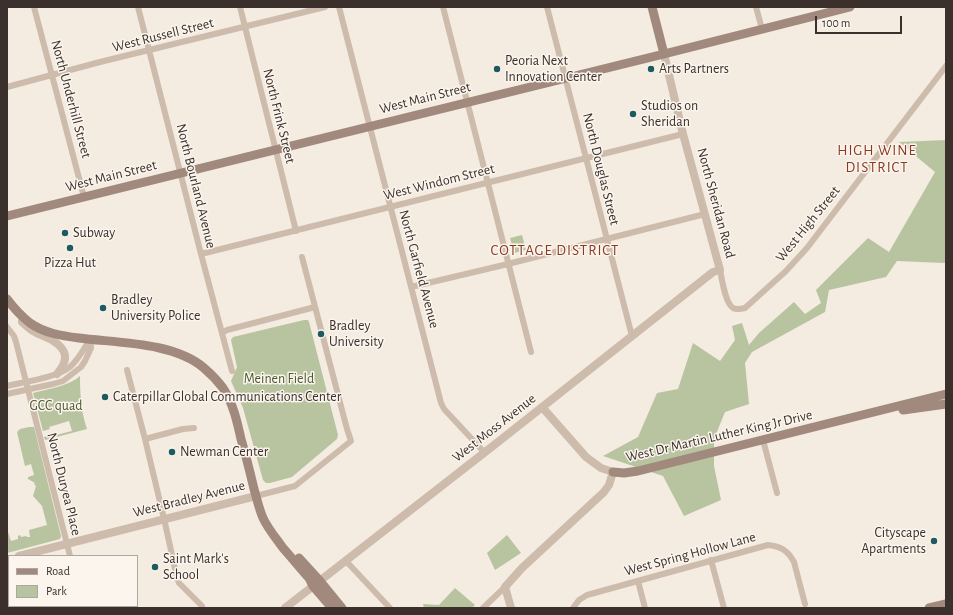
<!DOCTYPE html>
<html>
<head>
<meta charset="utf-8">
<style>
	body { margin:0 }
	#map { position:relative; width:953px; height:615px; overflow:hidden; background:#f4ebe1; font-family:"Alegreya Sans",sans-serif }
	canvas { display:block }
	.frame { position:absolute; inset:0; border:8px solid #3b302b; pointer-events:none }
	.legend { position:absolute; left:8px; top:555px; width:130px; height:52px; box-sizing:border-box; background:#fbf5ee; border:1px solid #aea6a0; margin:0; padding:5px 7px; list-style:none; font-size:12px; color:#3b302b }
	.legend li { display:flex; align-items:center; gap:8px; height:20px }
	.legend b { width:20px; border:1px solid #aea6a0 }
	.scale { position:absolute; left:815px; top:16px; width:87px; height:18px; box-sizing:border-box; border:2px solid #3b302b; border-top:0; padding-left:5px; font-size:12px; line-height:14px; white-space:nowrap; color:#3b302b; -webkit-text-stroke:3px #fbf5ee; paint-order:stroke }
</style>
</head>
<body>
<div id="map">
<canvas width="953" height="615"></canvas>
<div class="frame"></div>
<ul class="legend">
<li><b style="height:5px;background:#a18a7d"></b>Road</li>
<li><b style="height:11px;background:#b8c4a0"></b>Park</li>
</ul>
<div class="scale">100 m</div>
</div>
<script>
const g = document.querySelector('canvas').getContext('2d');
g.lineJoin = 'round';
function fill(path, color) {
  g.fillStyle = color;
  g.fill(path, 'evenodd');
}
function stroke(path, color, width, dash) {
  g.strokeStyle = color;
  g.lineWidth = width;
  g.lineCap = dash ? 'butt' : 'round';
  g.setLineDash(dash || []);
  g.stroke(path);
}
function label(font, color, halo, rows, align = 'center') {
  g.font = font + ' "Alegreya Sans",sans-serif';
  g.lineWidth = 3;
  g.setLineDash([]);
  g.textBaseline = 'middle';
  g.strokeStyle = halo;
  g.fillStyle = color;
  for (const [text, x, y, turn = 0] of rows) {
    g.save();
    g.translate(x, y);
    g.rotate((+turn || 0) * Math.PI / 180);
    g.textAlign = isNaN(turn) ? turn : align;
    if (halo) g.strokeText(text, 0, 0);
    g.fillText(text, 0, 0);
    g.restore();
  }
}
fill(new Path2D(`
	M946,140v122l-2,1 -47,-2 -11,16 -57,13 -4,22 -73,40 -7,11 4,41 -24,8 -11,27v27l7,34 -37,16 -21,-40 -60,-20 35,-19 19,-44 21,-4 15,-46 27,18 15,-21 -3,-14 10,-3 7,22 10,-12 35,-31 11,12 16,-11 -5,-13 52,-52 21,14 46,-80 -36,-30z
	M522,235l4,15 -12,3 -4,-15z
	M304,320h4l1,2 29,113 -1,4 -45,38 -22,6h-4l-3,-3 -20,-72 -12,-27 6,-14 -6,-27 2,-3z
	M80,376c0,18 1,36 7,53l-42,11 -1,-3 7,-2 1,1 20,-5 -3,-10 -20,6 1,2 -7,2 -10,-38c15,-4 36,-7 47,-17z
	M29,427h5l27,109 -1,3 -53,14v-21h1l3,9 7,-2v-3l2,-1 1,2 5,-1 1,1h3l-1,-7 18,-5 -5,-19 -9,-10 3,-10 -2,-2 1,-1 -7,-4v-2l6,-2 -3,-11 -6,2 -8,-34 3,-3z
	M507,535l14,18 -26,17 -8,-17z
	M455,588l20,17 -3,3h-17l-1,-1 -2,1h-28l-1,-4 16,1z`), '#b8c4a0');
stroke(new Path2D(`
	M34,7l50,190
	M138,7l63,247 31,117
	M240,7l56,224
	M339,7l102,396 3,6 40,43
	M443,7l88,345
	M547,7l85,329
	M756,7l6,22
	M7,87l93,-25 225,-55
	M201,254l482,-120
	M720,270c2,9 5,33 13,38 4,2 8,1 12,0l41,-37 21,-23 139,-182
	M411,287l97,-23 197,-50
	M7,327l7,9 2,6 54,214
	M222,333l5,-3 88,-23
	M127,370l18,69 20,84 12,55 2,5 23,23
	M7,386c16,-4 51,-9 63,-19 9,-8 14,-18 20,-28
	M7,394l46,-10 10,-3 18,-14 4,-6 6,-13 -1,-9
	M145,439l38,-10 11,-1
	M763,440l14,53
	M256,496l39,-10 56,-45 -4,-12 -45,-172
	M711,560l13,48
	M346,561l44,47
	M638,581l7,27
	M83,606v2
	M483,608l22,-21
	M573,608l6,-8 8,-5 181,-50c13,1 20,6 26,17l11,42`), '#cdbbac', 6);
stroke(new Path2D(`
	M22,321v1c4,3 8,8 13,10 5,3 12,5 17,8 16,10 17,20 5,34
	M19,556l237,-60
	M7,559h2
	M285,608l213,-166 215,-170 7,-2 -37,-136 -19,-80
	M511,608l-6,-21 17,-19 82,-76 5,-7 4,-13 -12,-4 -15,-11 -44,-50`), '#cdbbac', 8);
stroke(new Path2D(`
	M652,7l12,47
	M7,216l657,-162 186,-47
	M7,299c6,8 14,17 23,24 14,10 32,13 49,15 38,5 95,4 125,30 7,6 13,12 19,20 10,15 14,33 18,51 5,17 9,33 13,50 3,10 5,20 9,29 5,11 13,20 20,30 9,10 17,20 26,30l4,8 19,22
	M903,410l43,-6
	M613,472l11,1 14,-2 308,-77
	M299,558l21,23 22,27
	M929,608l17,-4`), '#a18a7d', 9);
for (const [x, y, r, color] of [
	[497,69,4,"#1f5a5e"],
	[651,69,4,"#1f5a5e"],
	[633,114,4,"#1f5a5e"],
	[65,233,4,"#1f5a5e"],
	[70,248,4,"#1f5a5e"],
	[103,308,4,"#1f5a5e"],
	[321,334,4,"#1f5a5e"],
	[105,397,4,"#1f5a5e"],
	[172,452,4,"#1f5a5e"],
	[934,541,4,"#1f5a5e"],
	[155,567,4,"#1f5a5e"]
]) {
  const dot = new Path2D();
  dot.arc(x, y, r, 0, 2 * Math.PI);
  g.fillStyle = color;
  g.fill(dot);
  stroke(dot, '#fbf5ee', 1.5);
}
label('14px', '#3b302b', '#fbf5ee', [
	["West Russell Street",163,35,-14],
	["West Main Street",425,98,-14],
	["North Underhill Street",71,99,75],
	["North Frink Street",279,116,76],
	["North Douglas Street",601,169,76],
	["West Main Street",111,176,-14],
	["West Windom Street",439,182,-14],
	["North Bourland Avenue",196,186,76],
	["North Sheridan Road",716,203,75],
	["West High Street",808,224,-51],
	["North Garfield Avenue",419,269,75],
	["West Moss Avenue",494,428,-38],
	["West Dr Martin Luther King Jr Drive",719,436,-13],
	["North Duryea Place",64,484,76],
	["West Bradley Avenue",189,499,-14],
	["West Spring Hollow Lane",690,554,-15]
]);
label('14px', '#3b302b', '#fbf5ee', [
	["Peoria Next",505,61],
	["Innovation Center",505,77],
	["Arts Partners",659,69],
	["Studios on",641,106],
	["Sheridan",641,122],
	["Subway",73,233],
	["Pizza Hut",70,263,"center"],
	["Bradley",111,300],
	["University Police",111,316],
	["Bradley",329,326],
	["University",329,342],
	["Caterpillar Global Communications Center",113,397],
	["Newman Center",180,452],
	["Cityscape",926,533,"right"],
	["Apartments",926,549,"right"],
	["Saint Mark's",163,559],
	["School",163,575]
], 'left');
label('14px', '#4a5a2e', '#fbf5ee', [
	["Meinen Field",279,379],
	["GCC quad",56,406]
]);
g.letterSpacing = '1px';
label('15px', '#8c3b22', '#fbf5ee', [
	["HIGH WINE",877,150],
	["DISTRICT",877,167],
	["COTTAGE DISTRICT",555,250]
]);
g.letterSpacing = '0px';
</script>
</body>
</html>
